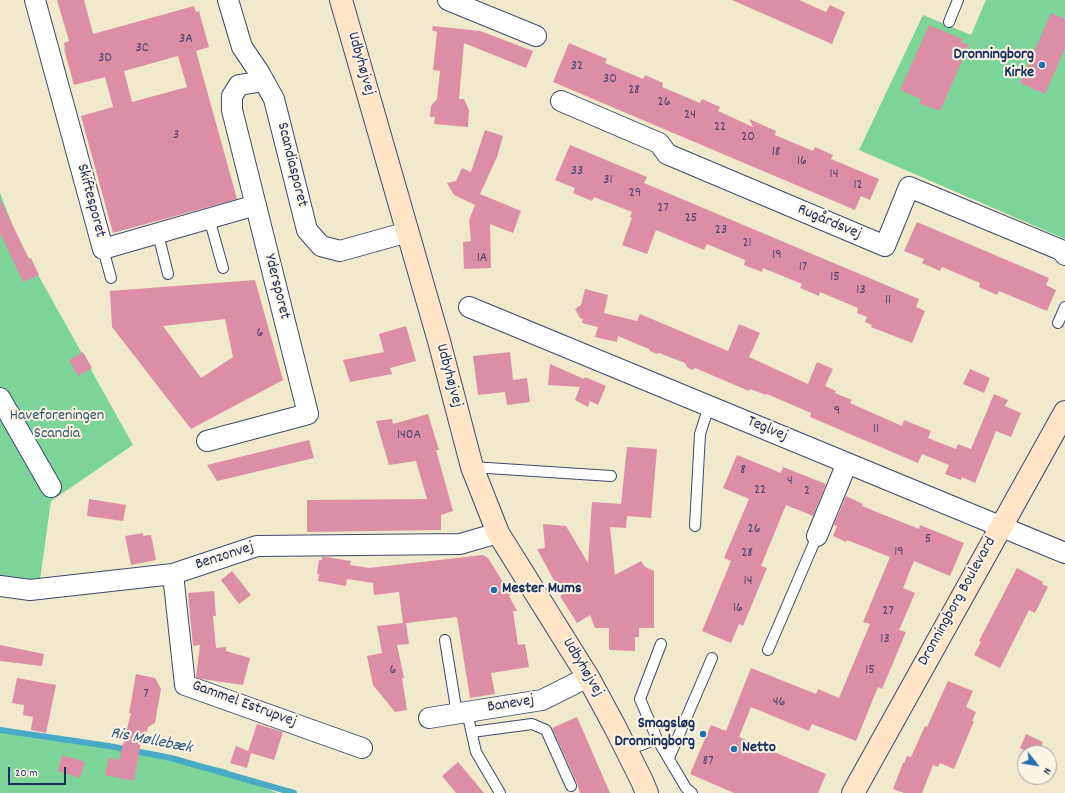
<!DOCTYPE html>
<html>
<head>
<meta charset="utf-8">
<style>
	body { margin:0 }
	#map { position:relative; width:1065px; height:793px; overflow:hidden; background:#f0e9cc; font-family:Dekko,sans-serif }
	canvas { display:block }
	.north { position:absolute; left:1017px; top:745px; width:40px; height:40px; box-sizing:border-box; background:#fcf5e5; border:1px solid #a2a6af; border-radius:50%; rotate:121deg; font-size:11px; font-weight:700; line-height:16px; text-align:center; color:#1b2f5e }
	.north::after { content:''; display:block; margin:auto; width:14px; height:18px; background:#1f6fb2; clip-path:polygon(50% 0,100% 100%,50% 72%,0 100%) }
	.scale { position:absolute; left:8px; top:767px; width:58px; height:18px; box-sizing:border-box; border:2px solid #1b2f5e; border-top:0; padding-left:5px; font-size:12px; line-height:14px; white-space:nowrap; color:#1b2f5e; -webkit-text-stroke:3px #fcf5e5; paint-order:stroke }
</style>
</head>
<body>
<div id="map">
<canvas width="1065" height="793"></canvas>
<div class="north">N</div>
<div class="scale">20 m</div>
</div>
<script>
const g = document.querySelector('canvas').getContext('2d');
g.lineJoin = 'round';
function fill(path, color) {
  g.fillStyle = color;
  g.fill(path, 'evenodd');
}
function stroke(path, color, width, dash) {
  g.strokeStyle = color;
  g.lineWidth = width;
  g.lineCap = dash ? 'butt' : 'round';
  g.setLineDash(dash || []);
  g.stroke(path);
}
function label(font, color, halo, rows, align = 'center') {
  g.font = font + ' Dekko,sans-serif';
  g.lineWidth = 4;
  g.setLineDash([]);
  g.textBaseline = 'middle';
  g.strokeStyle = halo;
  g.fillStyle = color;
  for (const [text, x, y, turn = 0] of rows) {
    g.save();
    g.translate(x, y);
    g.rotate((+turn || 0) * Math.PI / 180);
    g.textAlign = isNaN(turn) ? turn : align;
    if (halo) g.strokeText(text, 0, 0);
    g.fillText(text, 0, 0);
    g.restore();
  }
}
fill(new Path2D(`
	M986,0h79v239l-206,-89 64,-135 48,20z
	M0,193l17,44 116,208 -82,56 -11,79 -40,-4z
	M0,729l115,17 110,23 52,24h-277z`), '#7cd499');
stroke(new Path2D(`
	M0,730l109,16 62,12 123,35`), '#48aac7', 6);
fill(new Path2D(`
	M57,0h27l9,34 101,-28 2,6 3,-1 10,36 -13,4 41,148 -124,34 -32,-117 32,-9 -8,-30 -31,8 -10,-36h1l-1,-6 5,-2zM178,56l9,31 -55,15 -8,-31z
	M732,0h67l27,12 4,-7 15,7 -13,32z
	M1051,13l14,6v29l-20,46 -25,-11z
	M929,25l33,14 -1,3 8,3 -29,66 -21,-8 2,-4 -21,-9z
	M433,26l47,5 53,20 -7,17 -62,-25 -5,56h5l5,11 -1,17 -34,-3 1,-7h-5l1,-11 6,-7 3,-28 -7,-1 4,-38 -5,-2z
	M569,43l38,16 -2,4 38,16 2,-4 18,8 -1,4 38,16 2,-4 18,8 -2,4 35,16 -4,-8 27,12 -1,4 38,16 2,-4 18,8 -2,4 48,20 -9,21 -9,-4 -6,14 -302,-128z
	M485,130l18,6 -6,21 -17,37 41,17 -8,22 -23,-9 1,44 -27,1 -1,-27 8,-1 -2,-21 6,-15 -21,-10 -7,-12 9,-2 6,-13 9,4z
	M570,145l77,32 -3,6 275,116 -3,8 9,4 -13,32 -41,-16 1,-2 -7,-3 2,-5 -10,-4 1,-5 -38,-16 -1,4 -19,-8 2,-4 -39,-16 -1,4 -18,-7 1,-5 -38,-16 -3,6 -48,-20 -9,24 -25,-9 10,-27 -2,-1 2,-5 -38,-15 -2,4 -19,-8 2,-5 -20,-8z
	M0,199l29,60 2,-1 8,17 -16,7 -23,-49z
	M917,222l132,56 -3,7 10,5 -9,21 -48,-20 -2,4 -18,-8 1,-4 -38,-16 -2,4 -18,-8 2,-4 -20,-8z
	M255,280l28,100 -92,49 -79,-102 -2,-36zM225,319l8,38 -32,21 -38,-52z
	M585,289l23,6 -4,18 33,8 3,-7 88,37 11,-27 21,9 -11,24 59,27 9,-22 16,7 -8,17 11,5 -1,2 17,7 -2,3 52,23 2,-6 27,11 -3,7 28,11 2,-5 13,5 23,-55 14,6 -3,6 16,7 -10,24 -15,-6 -21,52 -13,-6 -1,3 -16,-6 4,-9 -27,-11 -4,9 -108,-46 1,-4 -44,-19 -1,1 -16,-6 -1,2 -54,-23 -3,2 -5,-3 -2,-4 -26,-10 -2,1 -7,-3 -1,-2 -31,-13 -1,6 -22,-5 3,-10 -16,-4 1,-4 -3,-1 -5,-9 6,-4z
	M406,326l10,35 -26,7 2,6 -42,8 -7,-22 41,-8 -5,-18z
	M83,352l9,16 -14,8 -9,-16z
	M510,352l3,28 14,-2 3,24 -23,3 -2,-13 -27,3 -5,-39z
	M550,364l34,15 1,-2 21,9 -8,19 -8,-4 -2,6 -13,-7 5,-13 -32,-2z
	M970,369l20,9 -6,15 -21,-9z
	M428,414l11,36h-3l17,61 -12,4v15l-134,2v-32l120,-1 -11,-38 -27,4 -13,-44 16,-2 1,5z
	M309,440l5,18 -97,23 -10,-16z
	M627,447l30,2 -6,69 -24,-2 -1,12 -16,-1 5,48 26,-14 4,6 9,4v57h-15v9h-4v14l-26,-1v-22h-14l-5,-13 -13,8 -17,-27 2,-1 -25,-46 8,-1 -2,-24 23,2 22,37 4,-61 29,2z
	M737,455l44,18 2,-6 43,17 -13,32 -27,-11 -25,61 6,2 -24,58 -4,-2 -8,19 -29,-12 29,-70 -7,-3 25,-59 -26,-11z
	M846,496l17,8 -1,2 57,23 1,-4 44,18 -14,33 -36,-15 -11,27 12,5 -16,37 7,2 -24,57 -4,-2 -22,54 -44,-17 -3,7 -58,-24 -12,30 87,37 -8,19h-84l-44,-19 21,-49 15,6 25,-63 65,26 2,-5 21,9 31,-74 -7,-2 27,-65 -43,-17 -1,2 -13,-6 4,-10 -3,-1z
	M89,499l37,6 -3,16 -36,-5z
	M143,533v3l8,-1 5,25 -25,5 -6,-29z
	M483,555l5,3 23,37 -2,1 8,15h-4l5,34 7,-1 4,23 -38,6 4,21 -25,4 -13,-81 -51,6 3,21 -12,1 7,33h-2l5,32 -12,2 -22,-27 -6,-29 15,-3 -5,-27 26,-3 -4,-31 -25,3 -1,-12 -26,-4 -1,7 -28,-5 1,-7h-2l2,-14h3v-3h4l25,4 -1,4 19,3z
	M1017,568l26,14 -1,2 6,3 -13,26 -6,-3 -29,58 -26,-13 7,-13 -2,-1z
	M232,571l19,24 -12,9 -18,-24z
	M214,591l2,25h-3l3,32 10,-1v4l24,7 -7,27 -41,-6 -6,-2 4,-32 -7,1 -5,-53z
	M0,645l44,9 -2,12 -42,-5z
	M136,674l19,4 6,11 -6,34 -7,4 -4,15 -3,-1 -7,40 -29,-6 4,-17 10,2 12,-47h-2z
	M17,678l39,7 -10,48 -15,-3 2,-13 -10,-2 1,-10 -12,-2z
	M948,681l25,10 -7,16 10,5 -4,9h2l-20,48 -14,-6 -2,4 -5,-2 -11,28h-18l-11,-4 10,-26h1l3,-7 4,1 14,-31 2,1z
	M577,717l33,76h-30l-3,-10 -25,-55z
	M257,724l26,8 -9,28 -23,-7 -4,15 -17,-5 6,-17 12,5z
	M1026,734l17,8 -5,11h-8l-10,-5z
	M62,755l23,7 -5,16 -22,-7z
	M458,762l26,31h-28l-14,-17z`), '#dc8ea6');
const lane = new Path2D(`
	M949,22l9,-22
	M209,218l14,50
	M158,234l10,40
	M103,249l8,29
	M1058,323l7,-16
	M472,467l139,9
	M695,526l5,-92 9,-28
	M445,640l12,74
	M661,644l-21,55 17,40 29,49 6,5
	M768,650l49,-114
	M467,712l9,40 24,41
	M472,732l60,-8 14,6 25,56
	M625,751l32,-12
	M669,758l43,-100`);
const street = new Path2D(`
	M35,0l68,249 153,-44
	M228,0l14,47 17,25 15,27 33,131 14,16 19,5 68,-19
	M448,0l88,36
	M561,101l98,42 8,11 218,92 24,-59 152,63 4,5
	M469,307l596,246
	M0,398l51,89
	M207,441l101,-27 -76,-304v-14l7,-11 25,-4
	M817,536l30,-73
	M173,574l12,111 177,63
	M0,586l30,4 143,-16 84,-28 203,-2 38,-11
	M429,718l113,-18 46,-23`);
const secondary = new Path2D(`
	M341,0l98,341 33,126 26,66 90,144 27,50 27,54 5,12
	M853,793l212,-381`);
stroke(lane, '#3b4b6e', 12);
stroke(street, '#3b4b6e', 22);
stroke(secondary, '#3b4b6e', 24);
stroke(lane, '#fff', 10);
stroke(street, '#fff', 20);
stroke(secondary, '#ffe4c6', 22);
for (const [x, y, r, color] of [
	[1042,65,4,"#1f6fb2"],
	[494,590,4,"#1f6fb2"],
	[703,734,4,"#1f6fb2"],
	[734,749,4,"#1f6fb2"]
]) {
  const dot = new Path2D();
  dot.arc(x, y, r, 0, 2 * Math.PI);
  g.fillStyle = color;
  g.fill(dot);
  stroke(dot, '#fcf5e5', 1.5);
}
label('14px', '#4b4770', null, [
	["3A",186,40],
	["3C",142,49],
	["3D",105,59],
	["32",577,67],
	["30",610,80],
	["28",634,91],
	["26",664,103],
	["24",690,116],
	["22",720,128],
	["3",176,136],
	["20",748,138],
	["18",776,153],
	["16",802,162],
	["33",577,172],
	["14",834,175],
	["31",608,181],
	["12",858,186],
	["29",635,194],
	["27",663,209],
	["25",691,219],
	["23",721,231],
	["21",747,244],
	["19",777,256],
	["1A",482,259],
	["17",803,268],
	["15",835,278],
	["13",861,291],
	["11",888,301],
	["6",260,334],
	["9",837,412],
	["11",876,430],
	["140A",409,436],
	["8",743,471],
	["4",790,482],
	["22",760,491],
	["2",807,492],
	["26",754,530],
	["5",928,540],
	["19",899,553],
	["28",747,554],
	["14",748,582],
	["16",738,609],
	["27",888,612],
	["13",885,640],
	["6",393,671],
	["15",870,671],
	["7",146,695],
	["46",779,703],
	["87",708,762]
]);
label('bold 16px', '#1b2f5e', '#fcf5e5', [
	["Dronningborg",1034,56],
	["Kirke",1034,74],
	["Mester Mums",502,590,"left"],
	["Smagsløg",695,725],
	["Dronningborg",695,743],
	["Netto",742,749,"left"]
], 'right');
label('16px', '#1b2f5e', '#fcf5e5', [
	["Udbyhøjvej",360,64,74],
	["Scandiasporet",291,165,76],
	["Skiftesporet",90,201,75],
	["Rugårdsvej",829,223,23],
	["Ydersporet",276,287,76],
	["Udbyhøjvej",448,376,75],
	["Teglvej",767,430,23],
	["Benzonvej",225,557,-18],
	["Dronningborg Boulevard",958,602,-61],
	["Udbyhøjvej",582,668,59],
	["Gammel Estrupvej",244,705,20],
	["Banevej",511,705,-9]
]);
label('16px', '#33586d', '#fcf5e5', [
	["Haveforeningen",57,417],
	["Scandia",57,435]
]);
label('italic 17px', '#2b5a83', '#fcf5e5', [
	["Ris Møllebæk",151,742,11]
]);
</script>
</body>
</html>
